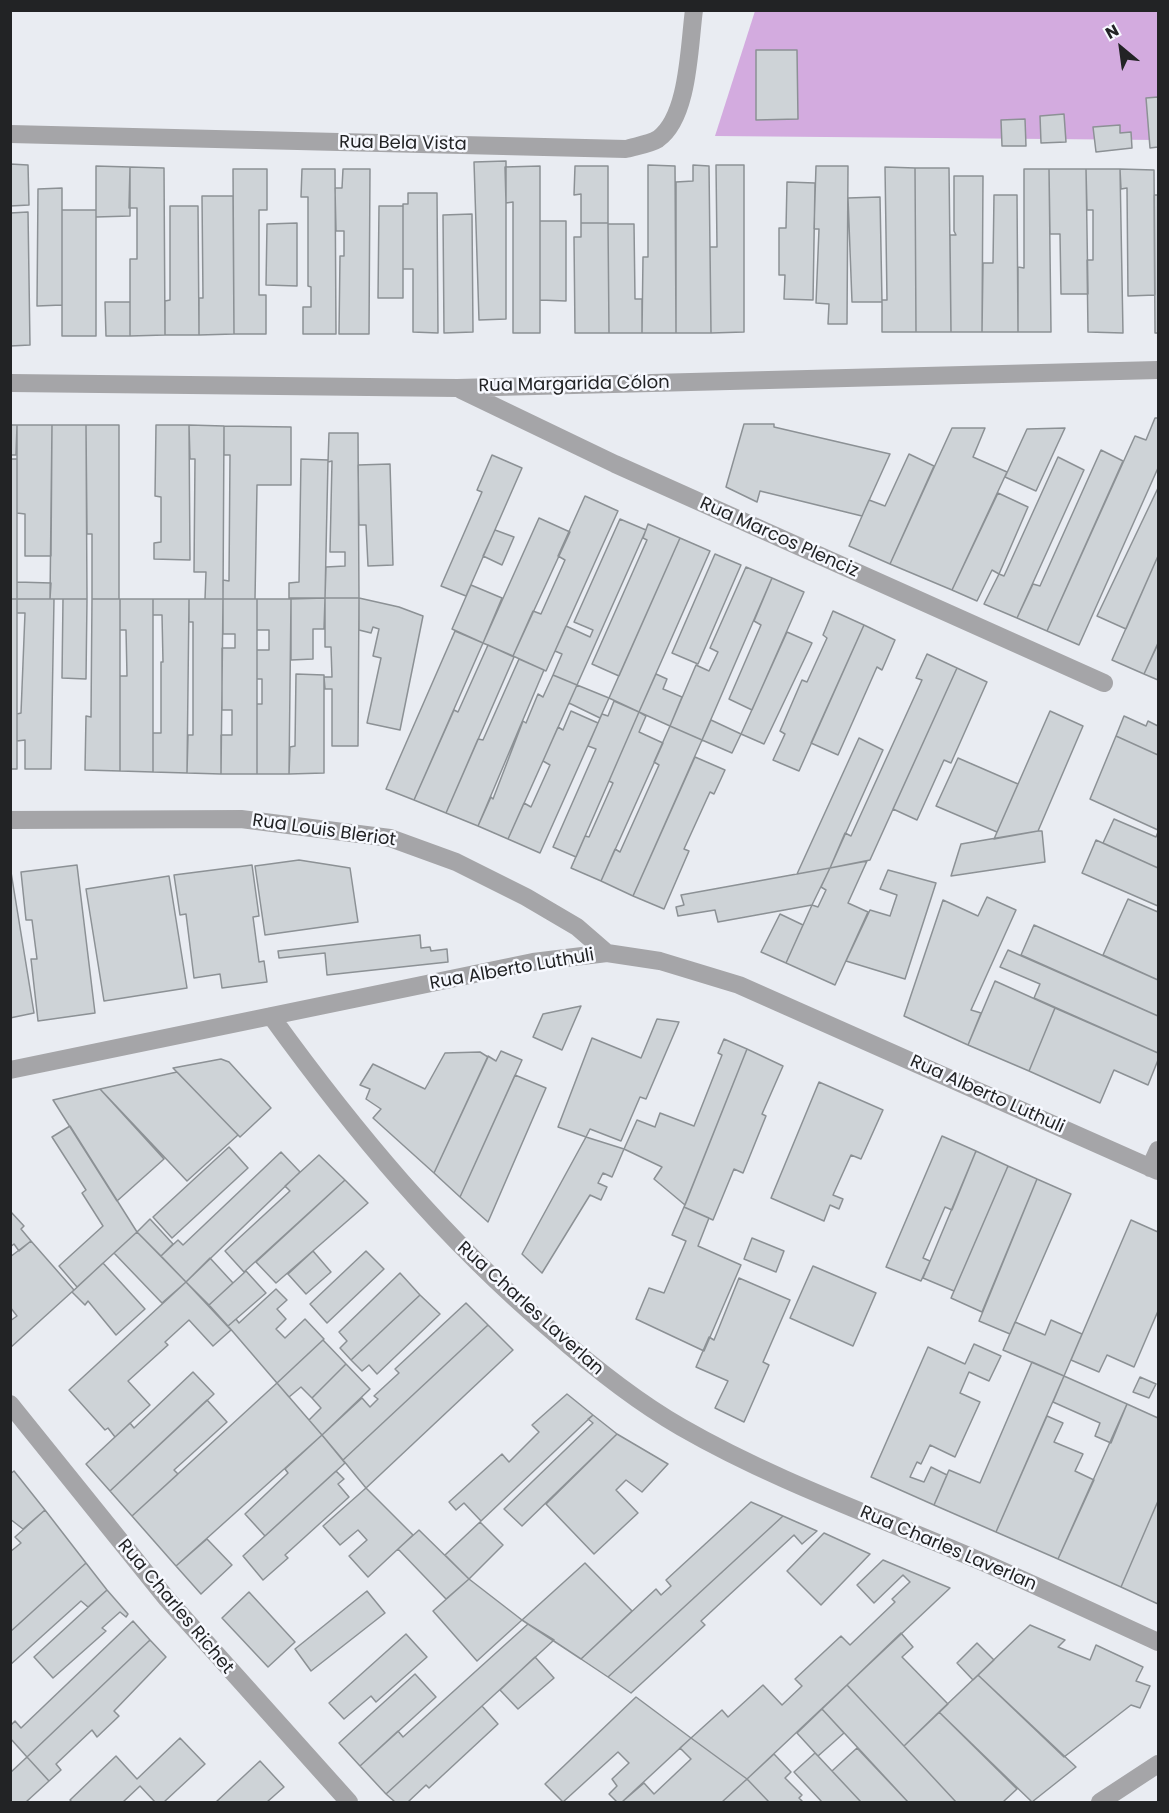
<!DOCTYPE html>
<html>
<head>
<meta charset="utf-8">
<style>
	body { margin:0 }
	#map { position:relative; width:1169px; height:1813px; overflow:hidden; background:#e9ecf2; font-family:Poppins,sans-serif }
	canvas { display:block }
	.frame { position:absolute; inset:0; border:12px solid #222325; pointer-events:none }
	.north { position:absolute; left:1091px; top:18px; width:60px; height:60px; -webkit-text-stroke:4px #f7f9ff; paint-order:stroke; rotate:331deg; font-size:16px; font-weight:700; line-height:24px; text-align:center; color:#222325 }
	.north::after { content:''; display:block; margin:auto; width:21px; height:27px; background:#222325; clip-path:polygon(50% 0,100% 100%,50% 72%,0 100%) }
</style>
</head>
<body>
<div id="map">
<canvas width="1169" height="1813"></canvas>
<div class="frame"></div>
<div class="north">N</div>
</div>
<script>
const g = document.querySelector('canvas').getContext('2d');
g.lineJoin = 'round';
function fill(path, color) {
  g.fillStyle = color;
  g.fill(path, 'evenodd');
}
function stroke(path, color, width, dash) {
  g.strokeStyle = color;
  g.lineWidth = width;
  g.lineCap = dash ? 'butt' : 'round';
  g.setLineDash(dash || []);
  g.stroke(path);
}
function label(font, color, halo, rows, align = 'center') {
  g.font = font + ' Poppins,sans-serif';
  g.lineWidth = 5;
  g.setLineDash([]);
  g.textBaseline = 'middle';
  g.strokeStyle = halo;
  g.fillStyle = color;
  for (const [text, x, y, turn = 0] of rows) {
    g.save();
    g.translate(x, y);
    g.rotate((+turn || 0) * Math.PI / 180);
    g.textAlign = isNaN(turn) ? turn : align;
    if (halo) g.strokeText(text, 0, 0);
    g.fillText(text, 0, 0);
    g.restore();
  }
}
fill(new Path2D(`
	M755,11h403v129l-443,-4z`), '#d3abdf');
const building = new Path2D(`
	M756,50h41l1,69 -42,1z
	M1158,97v50l-8,1 -4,-50z
	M1064,114l2,28 -25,1 -1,-27z
	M1025,119l1,27h-24l-1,-26z
	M1120,125v8l11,-1 1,16 -36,4 -3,-25z
	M506,161v158l-27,1 -5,-158z
	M10,164l18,1 1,40 -19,1z
	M648,165l27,1 1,167h-34l1,-76h5z
	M693,165l16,1 2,167h-35v-151l17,-1z
	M716,165h28v167l-33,1 -1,-86h7z
	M96,166l34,1v49l-34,1z
	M540,166v167h-27v-131l-7,1 -1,-36z
	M575,166h33v57h-27v-29l-7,1z
	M816,166h32l-1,158h-19l1,-20 -13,-1 3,-74h-5z
	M130,167l34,1 1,167 -35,1v-77h7v-51h-8z
	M885,167l30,1 1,164h-34v-32h5z
	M915,168h34l2,164h-35z
	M233,169h34v41h-8v85h7v39h-32z
	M302,169h33l1,165h-33v-27h8v-20l-3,-1v-89h-7z
	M343,169h27l-1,165h-30l1,-78h4v-25h-8l-1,-43h7z
	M1024,169h25l2,163h-33v-65l6,1z
	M1049,169h37l2,125h-27l-1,-60h-10z
	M1086,169h34l3,164 -35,-1 -1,-72h6v-50h-6z
	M1120,169l34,1 1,125 -27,1 -1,-108 -6,1z
	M954,176h29l-1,156h-31l-1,-97h6l-2,-4z
	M787,182l28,1 -2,117 -29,-1 1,-24h-6v-47h7z
	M62,188v117l-25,1 1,-117z
	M408,193h29l1,140 -25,-1v-63h-10v-65h5z
	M994,195h23l1,137h-36l1,-69h10z
	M1154,195h4v138h-3z
	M202,196h31l1,138 -35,1v-37h4z
	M880,197l2,105h-30l-4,-104z
	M170,206h28l1,129h-34v-34l5,-1z
	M379,206h24v92h-25z
	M62,210h34v126h-34z
	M28,212l2,133 -20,1v-133z
	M472,214l1,118 -29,1 -1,-118z
	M540,221h26v80l-26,-1z
	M297,223v63l-31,-1 1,-61z
	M581,223h27l1,110h-34l-1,-96h7z
	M608,224h26l1,75h7v34h-33z
	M105,302h25v34h-24z
	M1155,418h3v50l-79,177 -32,-14 88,-195 11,4z
	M744,424h30v3l116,27 -28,62 -102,-25 -3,11 -31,-15z
	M10,425h7l-1,30h-6z
	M17,425h35l-1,131h-26v-42l-8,-1z
	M52,425h34l1,174h-37z
	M86,425h33v174h-27v-65h-5z
	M156,425h33l1,135 -36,-1v-16l7,-1v-45l-6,-1z
	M189,425l35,1 -1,173h-18l1,-27h-12l1,-113h-5z
	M224,426l67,1v58h-34l-2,114h-32v-19l6,1 1,-126h-6z
	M952,428h33l-12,29 34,15 -55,118 -62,-26z
	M1065,428l-29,63 -31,-14 22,-48z
	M329,433h29l1,165h-34l1,-31 19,-1v-14h-15l2,-91 -4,1z
	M1101,450l22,11 -76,170 -30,-13 16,-34 7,2z
	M909,454l25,12 -44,98 -41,-18 20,-46 16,6z
	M492,455l30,13 -56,128 -25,-10 41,-94 -5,-2z
	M1058,457l26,13 -67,148 -33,-14 15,-30 5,2z
	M10,459h7v140h-7z
	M301,459l27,1 -3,138h-36v-15l10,-1z
	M390,464l3,101 -25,1 -2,-41h-7l-1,-60z
	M1158,488v68l-32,73 -29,-13z
	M998,493l30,14 -29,67 -7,-4 -15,31 -25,-11z
	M585,496l33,15 -72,160 -33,-15 20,-45 8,3 24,-54 -7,-4z
	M539,518l31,14 -57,124 -30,-13z
	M620,519l26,11 -69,155 -24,-10 9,-21 -7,-3 11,-25 24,11 3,-7 -19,-8z
	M648,524l32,14 -61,138 -27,-12 55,-124 -4,-2z
	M495,530l19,7 -12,28 -19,-9z
	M680,538l30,13 -71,161 -30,-14z
	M715,554l26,11 -43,99 -26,-11z
	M1158,556v87l-14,31 -32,-14z
	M746,567l26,11 -70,162 -32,-14 26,-61 13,6 9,-19 -8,-4z
	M772,578l32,14 -52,118 -23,-11 32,-74 -7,-4z
	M17,582l34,1 -1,16h-33z
	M471,585l31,13 -19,45 -31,-14z
	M325,598h34l-1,148h-26v-57h-7l-1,-12h8l-1,-30h-6z
	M325,598l-1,31h-11v30l-22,1v-61z
	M359,598l40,9 24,9 -23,114 -33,-7 14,-65 -8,-2 6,-27 -6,-2 -2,6 -12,-3z
	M10,599h7v170h-7z
	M17,599h37l-3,170h-26v-29l-8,1v-27l4,-1 4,-100h-8z
	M63,599h24l-1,80 -24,-1z
	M92,599h28v172l-35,-1 1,-54 5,1z
	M120,599h33v173l-33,-1v-95h7l-1,-46h-6z
	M153,599h36l-2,174 -34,-1v-39h8v-71h2l-1,-47h-9z
	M189,599h34l-2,175 -34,-1 1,-38h5v-113h-4z
	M223,599h34v175h-36v-39h11v-25h-10v-62h13v-14h-12z
	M257,599h34l-2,175h-32v-70h5v-25h-5v-29h12v-20h-12z
	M833,611l31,14 -65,146 -26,-11 12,-26 -5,-3 22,-51 5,2 20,-44 -4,-3z
	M864,625l31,15 -13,30 -5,-3 -39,88 -27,-12z
	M455,631l28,12 -69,157 -28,-11z
	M787,632l25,11 -48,101 -23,-10z
	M1158,644v36l-14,-6z
	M488,645l26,12 -68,156 -32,-13 40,-90 4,2z
	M927,654l30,14 -87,192 -40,8 15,-35 6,3 71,-156 -6,-2z
	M519,659l25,11 -66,156 -32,-13 32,-74 5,1z
	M957,668l30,14 -36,81 -7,-3 -27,60 -24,-11z
	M296,674l28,1v98l-35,1 1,-27 5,-1z
	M656,674l11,5 -4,10 19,8 -12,29 -31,-14z
	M553,675l24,10 -69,154 -30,-13 13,-29 2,2 30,-78 3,2 12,-29 5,3z
	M577,685l32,13 -9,20 -31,-15z
	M614,701l25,11 -63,145 -23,-10 43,-98 -8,-3 10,-23 4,-9 6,2z
	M571,711l27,12 -58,130 -32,-14 16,-36 7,4 19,-42 -7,-4 15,-34 5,3z
	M1050,711l33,15 -45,105 -44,8z
	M639,712l7,4 -7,16 24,11 -62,138 -30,-13 14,-32 4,1 24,-54 -4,-2z
	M1124,716l22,10 2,-5 10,5v29l-42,-19z
	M711,720l30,14 -9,19 -30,-13z
	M670,726l32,14 -69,156 -32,-15 14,-32 5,3 39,-87 -5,-3z
	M1116,736l42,19v75l-68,-31z
	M859,738l24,12 -53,118 -33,6z
	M695,757l30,13 -11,24 -4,-2 -26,57 5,2 -25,58 -31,-13z
	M958,758l60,26 -21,48 -61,-26z
	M1114,819l42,18 2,-5v36l-55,-25z
	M1038,831h4l3,31 -94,14 10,-32z
	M1096,840l62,28v38l-76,-33z
	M299,860l51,8 8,54 -93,13 -10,-69z
	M867,861l-19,42 20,9 -33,73 -49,-22 26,-58 6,2 8,-17 -5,-3 9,-19z
	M77,865l18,148 -57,8 -7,-62h6l-5,-39h-6l-5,-48z
	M252,865l7,51 -6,1 6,45 5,-1 3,21 -45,6 -2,-14 -26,4 -8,-64 -6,1 -6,-40z
	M10,866l24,147 -24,5z
	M830,868l-18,37 -94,17 -3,-12 -37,6 -2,-9 8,-2 -3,-10z
	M888,870l48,13 -31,96 -59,-18 24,-51 20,6 7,-21 -17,-6z
	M169,876l18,112 -83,13 -18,-112z
	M987,897l29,13 -45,100 10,3 -13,32 -64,-29 39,-116 35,16z
	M1128,899l30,13v68l-55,-25z
	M780,914l23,11 -17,38 -25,-11z
	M1034,925l124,55v36l-137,-61z
	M420,935l1,13 9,-1 1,4 16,-2 1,13 -121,13 -2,-22 -46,5 -1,-7z
	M1008,950l150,66v37l-124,-55 6,-14 -40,-17z
	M995,981l60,27 -26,63 -61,-26z
	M581,1006l-19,44 -29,-13 10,-23z
	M1055,1008l103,45v7l-10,25 -34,-15 -14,33 -71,-32z
	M657,1019l22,3 -33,77 -6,-2 -19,44 -31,-12 -4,8 -28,-10 34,-89 49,20z
	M724,1039l23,10 -62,156 -31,-26 8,-12 -38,-18 13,-29 18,7 5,-14 34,13 28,-71 -4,-2z
	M747,1049l36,17 -21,48 4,2 -23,57 -9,-4 -21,51 -29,-13z
	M501,1051l21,9 -62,137 -26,-24 54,-117 8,5z
	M480,1052l8,5 -54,116 -61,-55 8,-9 -15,-10 4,-10 -10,-4 13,-21 52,25 20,-36z
	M221,1059l8,3 42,46 -31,29 -67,-69z
	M177,1072l61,63 -51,46 -87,-92z
	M515,1075l31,13 -58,134 -28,-25z
	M819,1082l64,28 -22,49 -10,-4 -18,40 10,4 -4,10 -9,-4 -6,16 -53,-23z
	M100,1089l64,70 -47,42 -64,-101z
	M70,1126l67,106 -60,55 -18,-21 44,-40 -21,-33 4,-3 -34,-53z
	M942,1136l34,15 -24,59 -7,-3 -22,51 7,3 -9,20 -35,-14z
	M586,1137l38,12 -12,28 -9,-4 -5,10 9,4 -6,13 -11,-5 -48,78 -20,-19z
	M229,1147l19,21 -76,70 -19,-21z
	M976,1151l32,15 -54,125 -31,-13z
	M281,1152l19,20 -114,110 -25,-26 17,-16 5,5z
	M319,1155l26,25 -101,92 -19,-21 65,-60 -5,-5z
	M1008,1166l29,13 -55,133 -31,-14z
	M1037,1179l34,15 -61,140 -31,-13z
	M345,1180l23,23 -92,80 -20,-21z
	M684,1207l25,11 -11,28 43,19 -37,86 -68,-32 13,-31 15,5 22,-52 -14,-6z
	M11,1212l13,14 -3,3 10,12 -12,10 -5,-7 -4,3z
	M150,1219l23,25 -12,12 -24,-24z
	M1131,1220l27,12v79l-24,56 -27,-12 -8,17 -28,-12z
	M137,1232l49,50 -24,21 -48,-50z
	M752,1238l32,13 -8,21 -32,-13z
	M31,1241l43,49 -64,58v-27l7,-5 -7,-9v-50z
	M313,1251l18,21 -25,22 -18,-20z
	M366,1251l18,18 -57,54 -17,-19z
	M210,1258l23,25 -24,22 -23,-23z
	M103,1263l42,46 -29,26 -28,-34 -3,4 -13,-13z
	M813,1266l63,27 -23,53 -63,-28z
	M246,1271l20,22 -38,33 -19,-21z
	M400,1273l20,22 -69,65 -11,-12 7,-7 -8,-9z
	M739,1278l51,22 -27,62 6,3 -25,57 -29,-14 13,-27 -32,-14 13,-30 5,3z
	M186,1282l45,48 -18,16 -24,-26 -24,22 3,3 -40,36 22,24 -35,32 -7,-9 -3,2 -36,-40z
	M276,1289l11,11 -10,9 9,10 -10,10 9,9 20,-19 19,20 -47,44 -49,-57 8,-7 3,4z
	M420,1295l20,19 -63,60 -8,-9 -7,6 -11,-11z
	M466,1303l22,22 -145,135 -21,-25 40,-37 8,9 8,-8 -4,-3 25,-23 -4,-4z
	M1051,1320l31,14 -18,42 -61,-26 12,-28 30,13z
	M488,1325l25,25 -147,138 -23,-28z
	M323,1340l23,24 -34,34 -11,-11 -12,10 -12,-14z
	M974,1344l27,12 -12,25 -20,-9 -9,21 20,9 -25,55 -25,-12 -9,19 -4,-2 -7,15 14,5 7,-15 16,8 -13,30 -63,-28 57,-130 37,17z
	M1032,1362l32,14 -68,156 -62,-27 15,-35 31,13z
	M346,1364l24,25 -48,46 -13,-15 12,-12 -9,-10z
	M193,1372l21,22 -104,97 -24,-27 44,-41 4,5z
	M1064,1376l63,28 -16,39 -16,-7 5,-13 -47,-21z
	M1140,1377l16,7 -7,14 -16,-6z
	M277,1383l45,52 -146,131 -44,-50z
	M567,1394l26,21 -112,106 -17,-18 -8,7 -7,-8 53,-48 7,8 30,-30 -7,-7z
	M207,1400l20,22 -53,48 4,4 -46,42 -22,-25z
	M1127,1404l31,14v83l-37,86 -63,-28z
	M593,1415l24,19 -95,92 -18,-17 89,-86 -5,-4z
	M1047,1416l16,7 -9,19 29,12 -8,17 19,9 -36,79 -62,-27z
	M617,1434l51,30 -26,28 -16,-12 -10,10 22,23 -44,41 -48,-50z
	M322,1435l23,28 -80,73 -20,-22 43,-41 -3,-4z
	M14,1471l31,39 -22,19 -13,-10v-45z
	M336,1471l8,8 -6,5 11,13 -64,58 3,3 -25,22 -20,-24z
	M366,1488l47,47 -45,42 -19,-21 18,-16 -9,-10 -18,15 -17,-19z
	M1158,1501v103l-37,-17z
	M751,1502l32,14 -175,161 -27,-18 75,-70 5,6 10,-9 -5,-6z
	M45,1510l41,53 -76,69v-80l11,-9 -6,-6z
	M783,1516l34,15 -15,13 -8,-9 -93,86 4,4 -74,68 -23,-16z
	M480,1522l23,23 -34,34 -24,-24z
	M419,1530l50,49 -23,20 -48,-50z
	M824,1533l46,21 -49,51 -34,-34z
	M207,1539l25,26 -31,29 -25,-28z
	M883,1560l67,28 -203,191 -56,-41 31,-28 6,7 35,-32 19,20 20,-19 -7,-7 46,-43 9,9 45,-43 -3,-3 18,-17 -7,-7 -29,28 -17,-18z
	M86,1563l21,27 -19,17 -7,-6 -71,64v-33z
	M585,1563l47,48 -51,48 -59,-39z
	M469,1579l53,41 -45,41 -44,-50z
	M107,1590l21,24 -2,3 -6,-5 -18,16 4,3 -53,47 -19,-21z
	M367,1591l18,22 -74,58 -16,-22z
	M249,1592l46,50 -27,25 -46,-49z
	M133,1621l17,19 -123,117 -17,-19v-12l5,-5 6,7z
	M528,1624l26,16 -168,154 -26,-28 38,-35 5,6z
	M1030,1625l35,15 -7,7 32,13 6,-15 47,22 -7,14 14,5 -10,22 -9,-3 -67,52 -86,-82z
	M901,1633l12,14 -11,10 46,47 -44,42 -57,-61z
	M406,1634l21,23 -51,45 -5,-6 -27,23 -15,-16z
	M150,1640l16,17 -52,54 5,5 -22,21 -5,-7 -36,34 5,6 -12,11 -22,-24z
	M977,1643l17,17 -21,20 -16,-17z
	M535,1657l19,21 -36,31 -18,-19z
	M415,1674l21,23 -76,69 -21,-23z
	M978,1675l98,92 -44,35 -93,-90z
	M847,1685l57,61 52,56h-48l-86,-93z
	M636,1697l55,41 -69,64h-5l-8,-8 8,-8 -5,-7 17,-16 -11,-11 -55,50 -18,-18z
	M482,1706l16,18 -69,64 -3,-3 -18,17h-13l-9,-8z
	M822,1709l22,24 -26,23 -21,-23z
	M939,1712l78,77 -13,12 2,1h-50l-52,-56z
	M180,1738l25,26 -41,38h-9l-15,-16 -17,16h-51l-2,-2 46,-44 21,23z
	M691,1738l56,41 -25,23h-100l22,-19 10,11 37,-35 -11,-11z
	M857,1748l51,54h-47l-29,-31z
	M815,1753l3,3 43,46h-39l-28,-30z
	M774,1754l17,18 -6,6 17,17 -3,3 4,4h-34l-22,-23z
	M27,1757l22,24 -23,21h-16v-29z
	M260,1761l24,26 -17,15h-51z
	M747,1779l22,23h-47z`);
fill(building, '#ced3d7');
stroke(building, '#8c9195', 1.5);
stroke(new Path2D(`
	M10,134l616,15c10,-3 24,-5 32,-10 31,-22 31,-93 36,-129
	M10,383l447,5 701,-18
	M461,390l154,74 489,219
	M10,820l231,-1 149,19 66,24 70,35 51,30 30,26
	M271,1016c83,115 173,223 281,315 41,36 82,69 129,96 92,53 192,88 290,130 63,27 125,57 187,85
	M10,1070l523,-108 74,-9 53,8 79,24 419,186
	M1150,1168l8,-18
	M10,1404l157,195 182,203
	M1100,1802l58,-38`), '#a5a5a8', 18);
label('18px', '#222325', '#f7f9ff', [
	["Rua Bela Vista",403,144,1],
	["Rua Margarida Cólon",574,385,-1],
	["Rua Marcos Plenciz",779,538,24],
	["Rua Louis Bleriot",324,831,8],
	["Rua Alberto Luthuli",512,970,-10],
	["Rua Alberto Luthuli",987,1095,24],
	["Rua Charles Laverlan",530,1309,42],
	["Rua Charles Laverlan",948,1549,23],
	["Rua Charles Richet",175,1607,50]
]);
</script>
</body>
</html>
